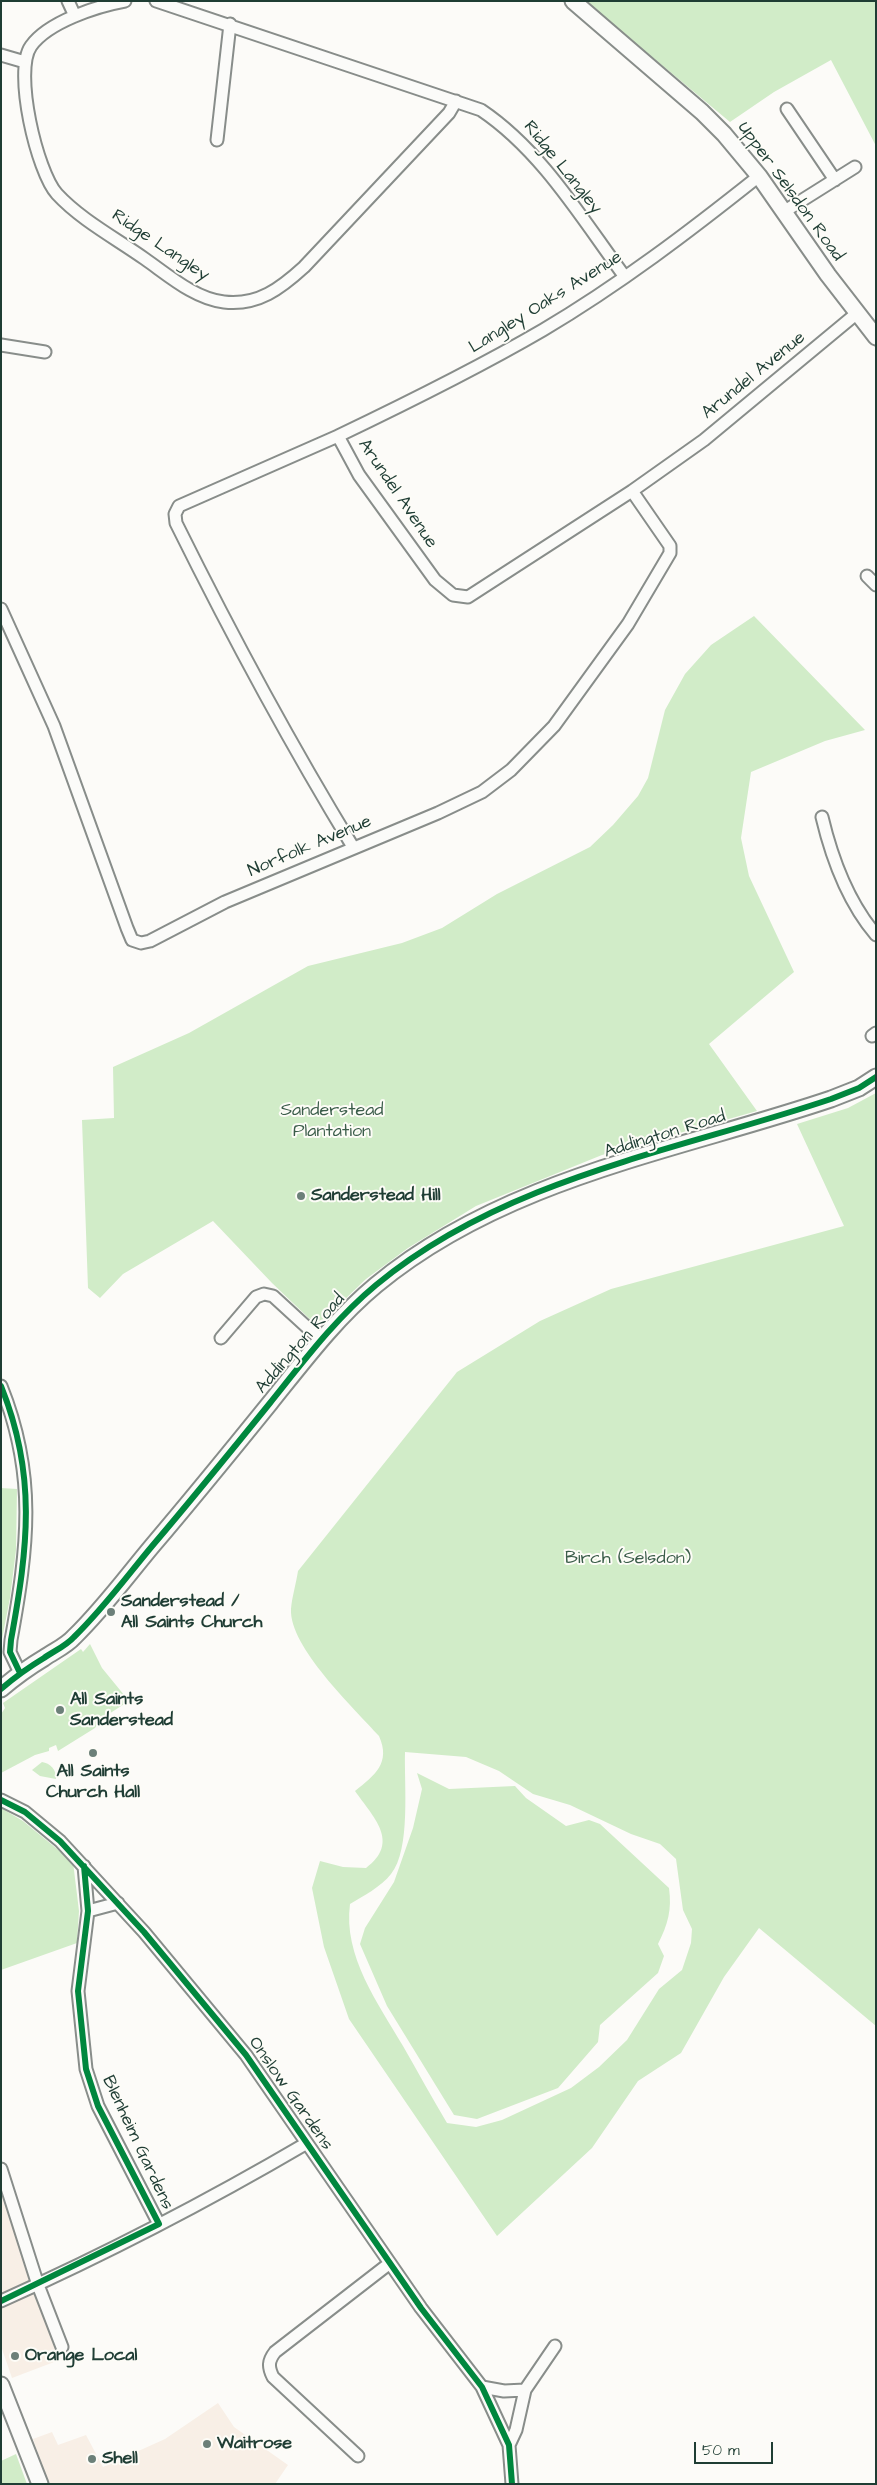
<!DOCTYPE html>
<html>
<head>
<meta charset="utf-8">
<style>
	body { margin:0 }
	#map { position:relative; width:877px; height:2485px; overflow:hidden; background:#fcfbf8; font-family:"Architects Daughter",sans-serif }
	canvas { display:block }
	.frame { position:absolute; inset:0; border:2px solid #1f3d34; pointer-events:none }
	.scale { position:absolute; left:694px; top:2442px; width:79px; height:22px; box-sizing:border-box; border:2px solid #1f3d34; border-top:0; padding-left:6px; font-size:15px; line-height:18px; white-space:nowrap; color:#1f3d34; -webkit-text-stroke:4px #fdfcf7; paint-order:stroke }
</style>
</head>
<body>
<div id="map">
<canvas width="877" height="2485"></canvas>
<div class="frame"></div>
<div class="scale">50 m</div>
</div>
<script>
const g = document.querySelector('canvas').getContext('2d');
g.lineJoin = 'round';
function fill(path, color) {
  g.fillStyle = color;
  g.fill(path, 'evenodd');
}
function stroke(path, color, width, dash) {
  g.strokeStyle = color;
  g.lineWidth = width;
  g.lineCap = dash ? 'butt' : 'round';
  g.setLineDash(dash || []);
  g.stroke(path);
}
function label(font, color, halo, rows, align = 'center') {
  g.font = font + ' "Architects Daughter",sans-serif';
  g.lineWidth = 4;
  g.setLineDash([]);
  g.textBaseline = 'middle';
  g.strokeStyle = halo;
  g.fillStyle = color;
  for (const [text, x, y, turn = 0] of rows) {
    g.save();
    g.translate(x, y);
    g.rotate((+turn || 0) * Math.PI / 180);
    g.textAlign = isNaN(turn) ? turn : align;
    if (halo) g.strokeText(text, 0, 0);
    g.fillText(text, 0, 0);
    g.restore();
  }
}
fill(new Path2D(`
	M1,2183l34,104 27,72 -50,19 -11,-32z
	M218,2403l16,24 54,38 -13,19h-226l-16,-45 19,-7 6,13 28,-10 17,32 62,-28z`), '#f8efe6');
fill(new Path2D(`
	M585,1h291v145l-45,-86 -57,32 -44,30z
	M754,616l111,114 -40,11 -74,31 -10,66 8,38 45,96 -85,72 48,67 -155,44 -126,51 -68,42 -42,31 -49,47 -45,-43 -59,-62 -90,53 -23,24 -12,-10 -6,-168 32,-2 -1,-51 76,-34 119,-67 94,-23 40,-15 55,-34 93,-47 23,-22 25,-29 10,-18 17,-68 20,-36 26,-29z
	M876,1093v933l-117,-98 -35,49 -43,76 -43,28 -46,67 -95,88 -148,-217 -25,-72 -12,-59 8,-27 23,6 23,1c35,-26 7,-51 -11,-77 20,-16 36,-28 24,-55 -25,-28 -90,-89 -88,-127 1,-12 5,-25 7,-38l159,-199 83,-51 71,-32 233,-63 -47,-102 51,-16zM405,1752l61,5 33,14 34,23 37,11 61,29 29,10 16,15 7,51 9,19 -1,14 -9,27 -23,19 -32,51 -28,27 -28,21 -69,32 -26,7 -29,-4c-15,-25 -29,-51 -44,-77 -25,-43 -60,-90 -53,-142 13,-8 31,-17 41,-30 20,-24 13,-90 14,-122z
	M1,1488l16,1 -1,61 -6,48 -9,46z
	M90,1644l12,24 27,33 -28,18 -6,9 -37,23 -2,-6 -7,3v3l-14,4 -34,18v-59l4,-6 -2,-5 78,-54 2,3z
	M42,1762c8,1 15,8 14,17l-16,-3 -8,-6z
	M417,1773l32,16 66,-3 11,12 40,28 23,-6 11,4 69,64c3,22 -1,36 -11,56l6,12 -6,17 -58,52 -2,17 -40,46 -81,31 -23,-4 -67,-109 -27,-62 5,-16 29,-46 19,-54 9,-39z
	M1,1808l22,13 50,41 6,49 -2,32 -76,27z
	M16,2454l11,30h-26v-23z`), '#d1ecc8');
const minor = new Path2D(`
	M68,1l7,15
	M125,1c-28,5 -77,21 -94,45 -18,25 6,126 26,148 24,26 60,45 88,65 23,16 50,40 79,43 34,4 57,-14 80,-35l145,-154 7,-12
	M156,1l325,109c61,41 101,109 144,167
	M1,55l24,7
	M787,109l48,71
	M217,140l13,-116
	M785,211l70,-44
	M1,345l44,7
	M338,436c69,-33 138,-67 205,-106 76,-45 147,-99 216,-154
	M867,576l9,9
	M1,609l53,117 73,202 5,12 9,3 9,-2 75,-39 213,-89 44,-21 29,-22 43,-44 74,-102 42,-71v-7l-38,-55
	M822,817c10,42 26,85 54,118
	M353,847c-64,-105 -122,-213 -177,-324l-1,-9 4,-8 159,-70 21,39 76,105 18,15 15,2 164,-106 72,-51 152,-126
	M872,1036l4,-3
	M221,1338l35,-41 8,-3 9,2 48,44
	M1,1386c36,89 27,161 10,254l-1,12 10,21
	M1,1800l24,12 35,29 84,91 102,123 175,253 61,79 27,58
	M84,1866l4,45 -10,80 8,78 12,37 61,118
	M88,1911l30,-8
	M1,2169l37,116 24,62
	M1,2301c105,-47 207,-100 306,-158
	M482,2387l22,4 21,-1
	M358,2456l-85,-79c-5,-10 -5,-16 2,-25l115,-89
	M512,2484l-3,-39 7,-15 9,-40 30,-44`);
const major = new Path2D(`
	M573,1l129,111 22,22 35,42 69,99 48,62
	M1,1689c14,-12 28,-22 43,-31 10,-7 22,-12 30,-21 29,-28 53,-61 79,-92 40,-47 79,-95 117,-142 33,-41 65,-84 106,-118 129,-107 301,-134 455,-186l28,-11 17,-11
	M1,2385l39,99`);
stroke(minor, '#888d8a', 15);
stroke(major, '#888d8a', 19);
stroke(minor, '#fbfbf9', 11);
stroke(major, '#fbfbf9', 15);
stroke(new Path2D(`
	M1,1386c36,89 27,161 10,254l-1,12 10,21
	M1,1689c14,-12 28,-22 43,-31 10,-7 22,-12 30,-21 29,-28 53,-61 79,-92 40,-47 79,-95 117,-142 33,-41 65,-84 106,-118 129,-107 301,-134 455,-186l28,-11 17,-11
	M1,1800l24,12 35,29 84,91 102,123 175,253 61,79 27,58 3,39
	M1,2301l158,-77 -61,-118 -12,-37 -8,-78 10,-80 -4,-45`), '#00873e', 6);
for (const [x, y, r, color] of [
	[301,1196,5,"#6c8079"],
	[111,1612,5,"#6c8079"],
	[60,1710,5,"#6c8079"],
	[93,1753,5,"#6c8079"],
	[15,2356,5,"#6c8079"],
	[207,2444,5,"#6c8079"],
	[92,2459,5,"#6c8079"]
]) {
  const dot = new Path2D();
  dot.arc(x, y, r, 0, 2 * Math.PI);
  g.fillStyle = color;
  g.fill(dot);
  stroke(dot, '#fdfcf7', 2);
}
label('18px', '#1f3d34', '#fdfcf7', [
	["Ridge Langley",562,168,51],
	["Upper Selsdon Road",790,192,54],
	["Ridge Langley",160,246,34],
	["Langley Oaks Avenue",546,303,-32],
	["Arundel Avenue",754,376,-39],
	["Arundel Avenue",397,494,56],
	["Norfolk Avenue",310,847,-23],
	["Addington Road",665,1135,-17],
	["Addington Road",301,1344,-49],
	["Onslow Gardens",290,2094,55],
	["Blenheim Gardens",137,2143,65]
]);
label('18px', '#3b5d4a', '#fdfcf7', [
	["Sanderstead",332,1111],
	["Plantation",332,1132],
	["Birch (Selsdon)",628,1559]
]);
label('bold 18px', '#1f3d34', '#fdfcf7', [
	["Sanderstead Hill",311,1196],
	["Sanderstead /",121,1602],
	["All Saints Church",121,1623],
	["All Saints",70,1700],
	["Sanderstead",70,1721],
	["All Saints",93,1772,"center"],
	["Church Hall",93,1793,"center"],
	["Orange Local",25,2356],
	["Waitrose",217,2444],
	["Shell",102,2459]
], 'left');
</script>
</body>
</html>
